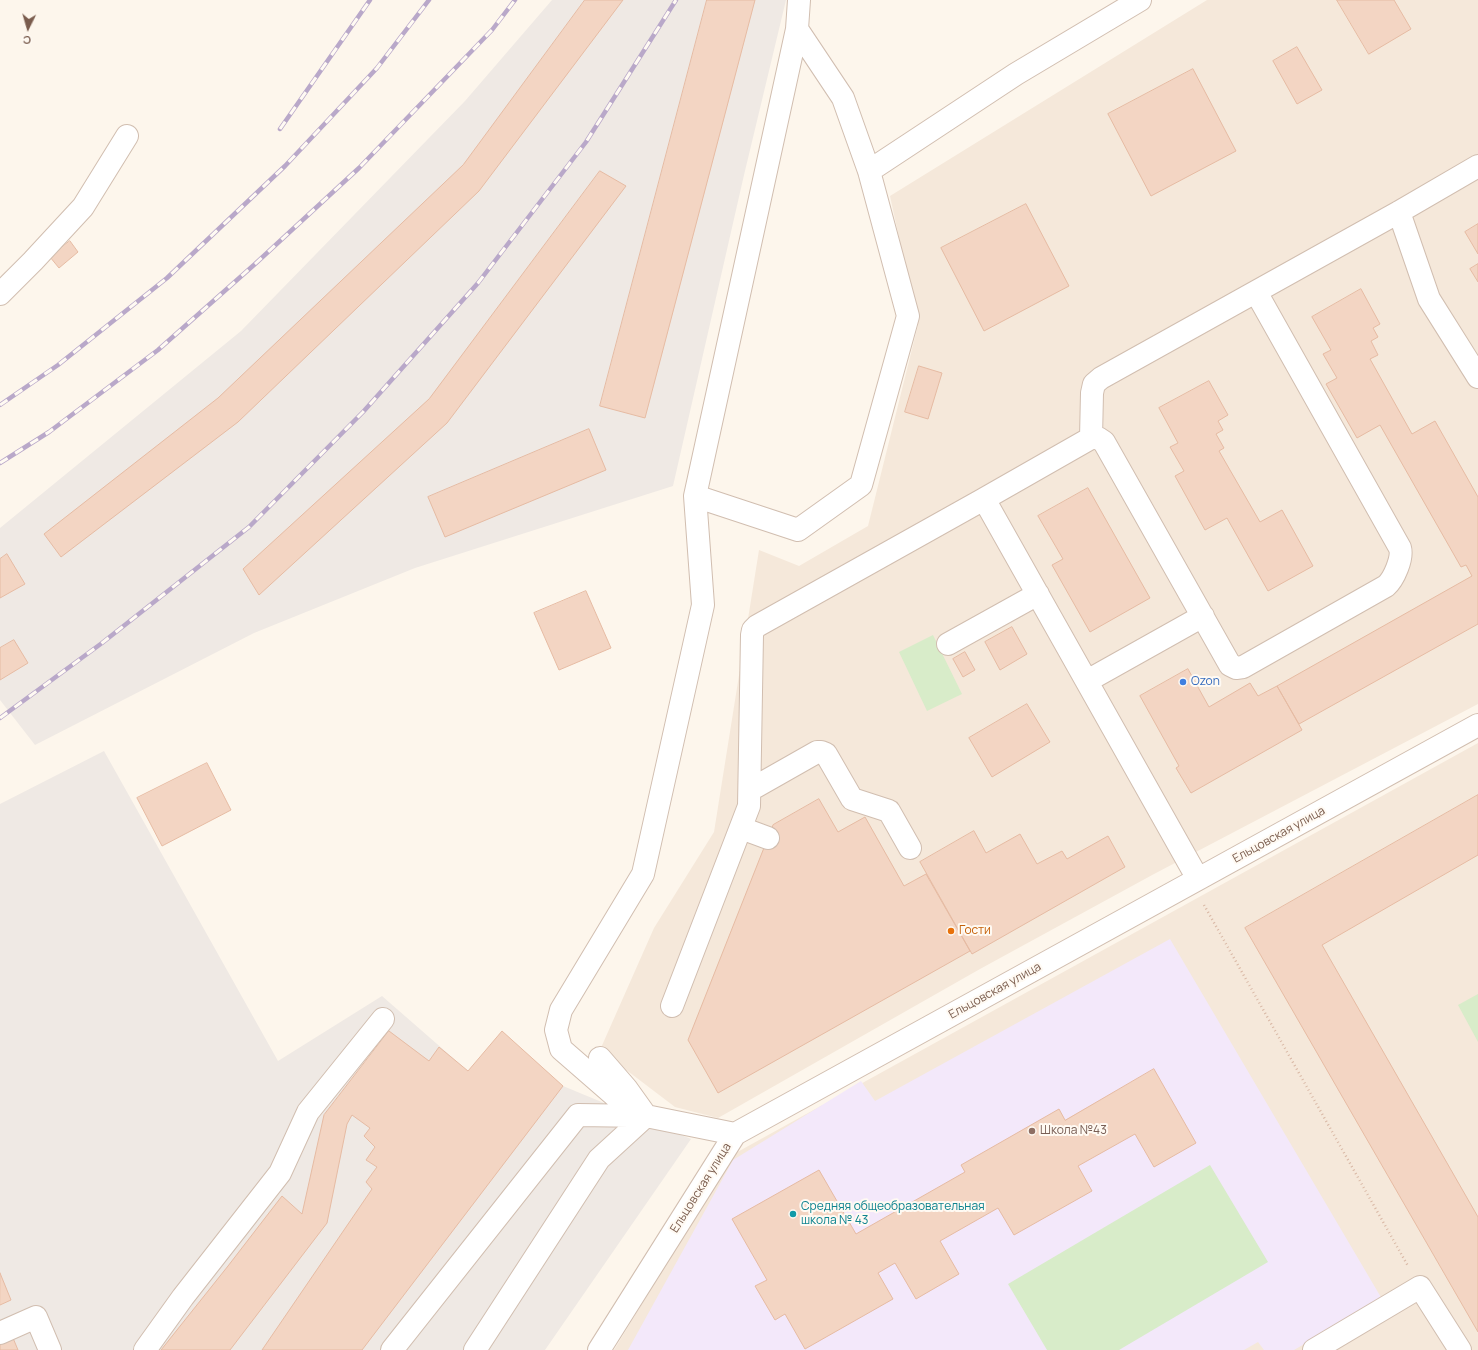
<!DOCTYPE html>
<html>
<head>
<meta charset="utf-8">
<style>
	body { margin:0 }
	#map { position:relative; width:1478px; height:1350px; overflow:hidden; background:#fdf6ec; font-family:Manrope,sans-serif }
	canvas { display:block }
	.north { position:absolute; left:8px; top:8px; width:40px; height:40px; -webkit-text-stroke:3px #fffaf3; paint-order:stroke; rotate:185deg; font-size:11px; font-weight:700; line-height:16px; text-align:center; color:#7a5c4d }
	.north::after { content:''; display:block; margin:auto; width:14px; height:18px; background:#7a5c4d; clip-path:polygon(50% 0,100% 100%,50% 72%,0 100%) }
</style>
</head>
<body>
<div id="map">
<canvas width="1478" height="1350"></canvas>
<div class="north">С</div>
</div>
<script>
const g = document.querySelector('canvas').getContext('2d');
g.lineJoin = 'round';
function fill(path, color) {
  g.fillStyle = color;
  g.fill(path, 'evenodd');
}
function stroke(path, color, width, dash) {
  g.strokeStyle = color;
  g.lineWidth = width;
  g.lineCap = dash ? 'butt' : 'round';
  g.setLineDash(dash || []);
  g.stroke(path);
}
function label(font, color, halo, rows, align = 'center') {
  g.font = font + ' Manrope,sans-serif';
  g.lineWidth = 4;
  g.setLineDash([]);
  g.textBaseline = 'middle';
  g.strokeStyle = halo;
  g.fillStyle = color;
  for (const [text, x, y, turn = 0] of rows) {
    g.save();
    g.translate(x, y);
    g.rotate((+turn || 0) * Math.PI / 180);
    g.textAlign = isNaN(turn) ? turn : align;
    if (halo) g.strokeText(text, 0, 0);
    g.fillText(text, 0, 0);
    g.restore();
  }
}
fill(new Path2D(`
	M1207,0h271v704l-324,170 -174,95 -262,149 -43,-11 -75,-57 54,-122 60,-96 45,-282 40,16 69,-40 50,-201 -28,-129z
	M1478,743v607h-864l118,-195z`), '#f5e8da');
fill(new Path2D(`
	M552,0h234l-42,175 -71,311 -258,82 -161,65 -219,112 -35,-45v-172l241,-197 224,-230z
	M104,751l174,310 104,-65 86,75 34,-40 61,55 128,53 -146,211h-545v-546z`), '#efe9e4');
fill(new Path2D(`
	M1170,939l212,360 -88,51h-30l-6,-8 -14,8h-616l105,-190 128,-79 14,20z`), '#f3e8fa');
fill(new Path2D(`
	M933,635l29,59 -35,17 -28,-59z
	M1478,994v48l-20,-37z
	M1210,1165l58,97 -149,88h-72l-39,-66z`), '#d8ecc9');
const building = new Path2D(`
	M585,0h38l-144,191 -241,231 -177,135 -17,-23 174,-136 245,-233z
	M707,0h48l-110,418 -45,-12z
	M1337,0h57l17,29 -42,25z
	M1297,47l25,43 -25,14 -24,-43z
	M1193,69l43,82 -85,45 -43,-82z
	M600,171l26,15 -179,237 -188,172 -16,-26 186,-170z
	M1026,204l43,82 -85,45 -43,-83z
	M1478,224v30l-13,-22z
	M70,241l8,11 -19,16 -9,-11z
	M1478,264v18l-8,-13z
	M1361,289l19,35 -7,4 5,9 -7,4 7,14 -8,4 42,75 23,-13 43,76v127l-179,100 -22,-38 195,-110 -6,-11 -5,2 -81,-142 -23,13 -31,-54 11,-6 -14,-24 8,-4 -19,-33z
	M919,366l23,7 -14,46 -23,-7z
	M1209,381l19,34 -10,6 5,9 -7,4 8,14 -5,3 41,71 22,-12 31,56 -45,25 -41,-73 -22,12 -30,-54 9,-5 -14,-24 8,-4 -19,-35z
	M589,429l17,41 -161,67 -17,-40z
	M1088,488l62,110 -60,34 -38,-67 11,-6 -25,-43z
	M7,554l18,30 -25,14v-39z
	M586,591l25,57 -52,22 -25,-57z
	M1012,627l15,27 -27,16 -15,-28z
	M14,640l14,23 -28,17v-32z
	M965,652l10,18 -12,7 -10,-18z
	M1188,669l21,38 41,-24 8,13 19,-10 25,44 -111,63 -15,-25 3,-2 -39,-70z
	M1027,704l23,38 -58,35 -23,-39z
	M207,763l24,47 -69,36 -25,-48z
	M1478,795v60l-156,90 156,272v115l-233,-404z
	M819,799l19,33 27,-15 39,69 22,-12 44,77 -252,142 -30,-53 85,-215z
	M974,831l12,22 34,-19 17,30 25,-13 5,8 41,-23 17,31 -153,87 -52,-92z
	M389,1031l40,30 10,-14 29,24 34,-40 61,55 -201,264h-100l110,-161 -6,-7 11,-15 -11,-7 9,-13 -11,-11 6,-8 -18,-13 -5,9 -20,99 -97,127h-69l67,-84 54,-70 20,18 22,-99z
	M1154,1069l42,74 -42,24 -19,-33 -57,32 14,25 -78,44 -16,-27 -58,33 19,33 -43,25 -21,-36 -17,10 15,26 -88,50 -20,-35 -10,6 -20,-34 12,-6 -35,-61 87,-49 37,64 109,-62 -4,-7 98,-56 6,11z
	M0,1273l11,27 -11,5z
	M13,1338l5,12h-18v-6z`);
fill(building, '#f3d5c3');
stroke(building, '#e6bba3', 1);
const minor = new Path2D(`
	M797,29l2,-29
	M869,171l147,-97 124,-74
	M1399,212l30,87 49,78
	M0,294l33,-33 50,-54 44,-71
	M1091,438l1,-45 2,-9 7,-6 298,-166 79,-46
	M984,499l107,-61h7l6,4 126,223 6,3 7,-1 143,-81c8,-7 17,-28 14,-38l-144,-256
	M948,644l90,-50
	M1087,681l116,-65
	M750,790l67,-38h4l5,2 26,45 37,12 21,37
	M741,828l27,10
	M672,1006l77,-200 3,-171 1,-5 4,-4 227,-127 214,380
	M600,1058l26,30 20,28 89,18
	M646,1116l-31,-20 -54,-47 -5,-19 5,-20 82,-136 60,-269 -8,-109 103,34 63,-45 47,-169 -39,-145 -26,-73 -46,-69 -102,467
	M0,1333l36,-16 14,33
	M145,1350l38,-53 97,-124 28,-61 75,-93
	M392,1350l186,-235 68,1
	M475,1350l124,-191 47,-43
	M599,1350l136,-216 743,-409
	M1314,1350l106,-63 40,63`);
stroke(minor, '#d1beb0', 24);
stroke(new Path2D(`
	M1204,905l204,361`), '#d9b8a5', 2.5, [1, 3]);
stroke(minor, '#fff', 22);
const rail = new Path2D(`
	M280,129l90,-129
	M0,405l58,-40 109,-87 118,-112 92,-98 52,-68
	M0,463l49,-31 109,-82 97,-86 104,-96 133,-138 23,-30
	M0,718l102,-75 147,-116 114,-115 115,-129 108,-141 90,-142`);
stroke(rail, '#b9a8c9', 4.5);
stroke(rail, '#fffaf3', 3, [9]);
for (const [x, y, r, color] of [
	[1183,682,4,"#3f7fe0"],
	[951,931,4,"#e8710a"],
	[1032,1131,4,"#8d6e63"],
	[793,1214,4,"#0f9aa8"]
]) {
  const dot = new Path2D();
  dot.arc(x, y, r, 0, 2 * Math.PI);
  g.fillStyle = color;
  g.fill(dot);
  stroke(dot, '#fffaf3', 1.5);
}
label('12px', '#366cbe', '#fffaf3', [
	["Ozon",1191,682]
], 'left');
label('12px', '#7a5c4d', '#fffaf3', [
	["Ельцовская улица",1279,835,-29],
	["Ельцовская улица",995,991,-29],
	["Ельцовская улица",701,1188,-58]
]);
label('12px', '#c56008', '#fffaf3', [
	["Гости",959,931]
], 'left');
label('12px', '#785e54', '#fffaf3', [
	["Школа №43",1040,1131]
], 'left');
label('12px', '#0d838f', '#fffaf3', [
	["Средняя общеобразовательная",801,1207],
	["школа № 43",801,1221]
], 'left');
</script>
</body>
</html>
